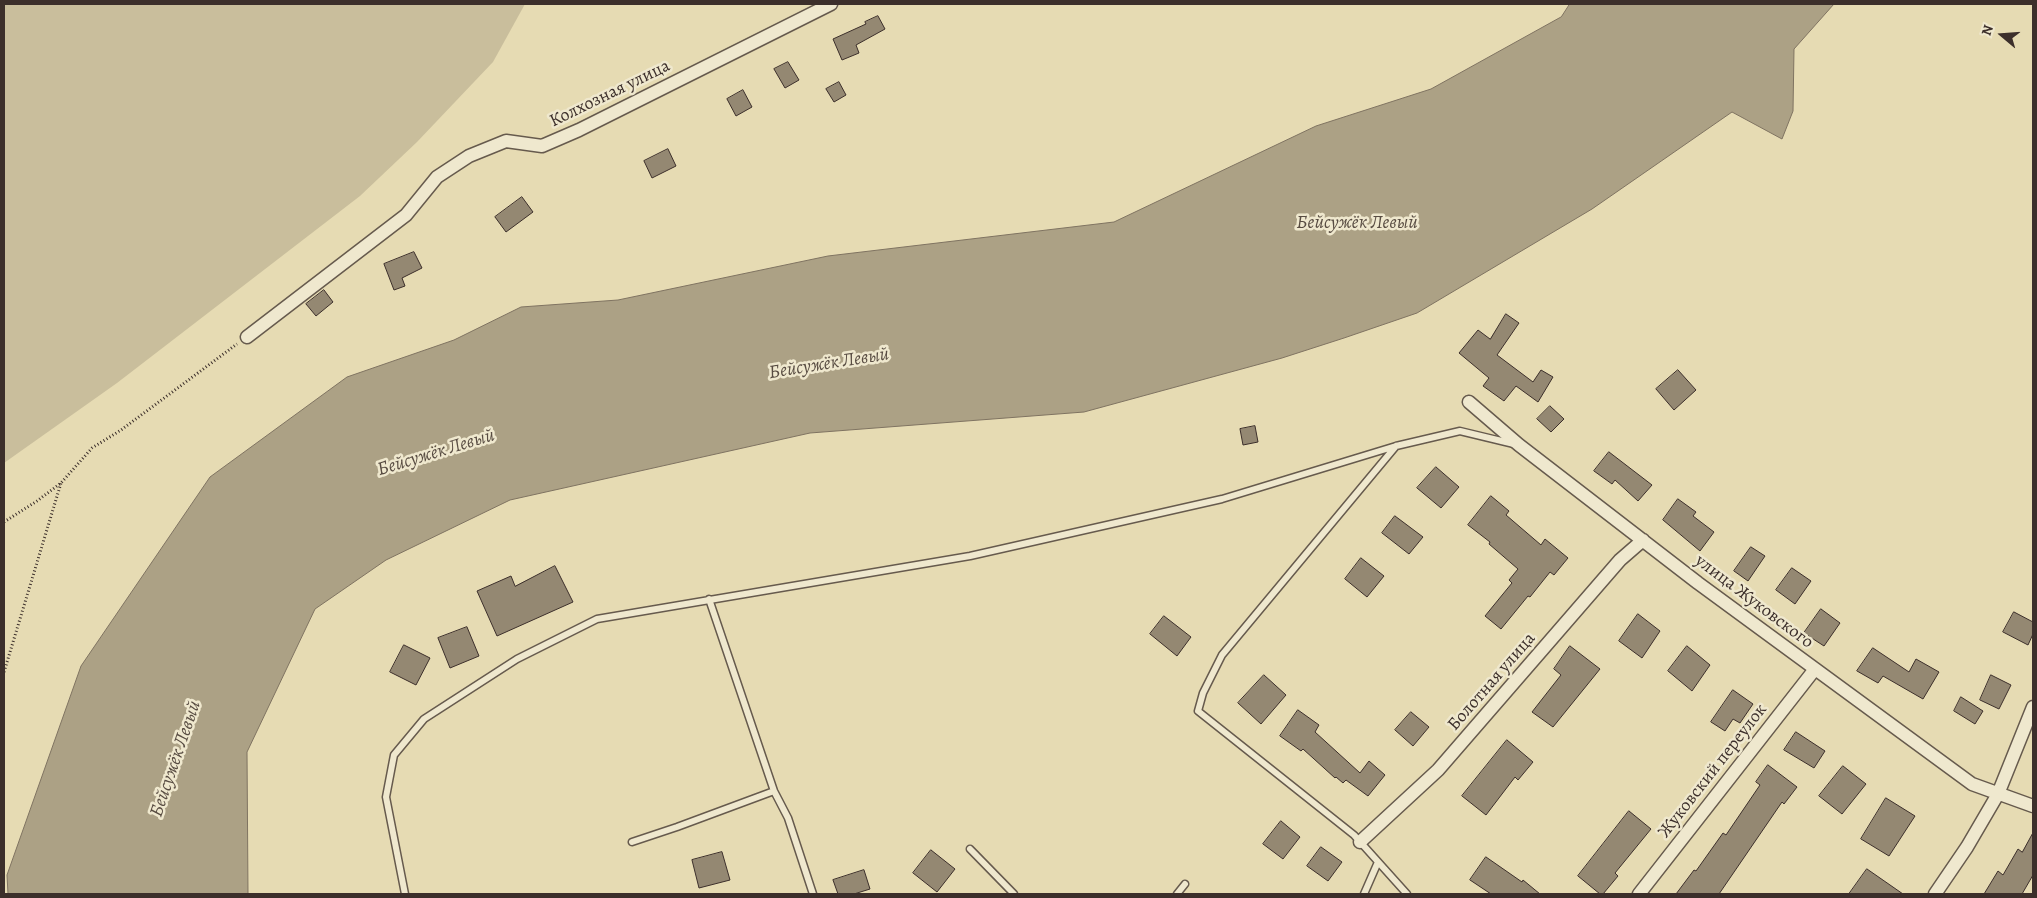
<!DOCTYPE html>
<html>
<head>
<meta charset="utf-8">
<style>
	body { margin:0 }
	#map { position:relative; width:2037px; height:898px; overflow:hidden; background:#e6dbb3; font-family:Alegreya,serif }
	canvas { display:block }
	.frame { position:absolute; inset:0; border:5px solid #3c2f2b; pointer-events:none }
	.north { position:absolute; left:1977px; top:10px; width:50px; height:50px; -webkit-text-stroke:4px #efe8ce; paint-order:stroke; rotate:288deg; font-size:14px; font-weight:700; line-height:20px; text-align:center; color:#3c2f2b }
	.north::after { content:''; display:block; margin:auto; width:18px; height:22px; background:#3c2f2b; clip-path:polygon(50% 0,100% 100%,50% 72%,0 100%) }
</style>
</head>
<body>
<div id="map">
<canvas width="2037" height="898"></canvas>
<div class="frame"></div>
<div class="north">N</div>
</div>
<script>
const g = document.querySelector('canvas').getContext('2d');
g.lineJoin = 'round';
function fill(path, color) {
  g.fillStyle = color;
  g.fill(path, 'evenodd');
}
function stroke(path, color, width, dash) {
  g.strokeStyle = color;
  g.lineWidth = width;
  g.lineCap = dash ? 'butt' : 'round';
  g.setLineDash(dash || []);
  g.stroke(path);
}
function label(font, color, halo, rows, align = 'center') {
  g.font = font + ' Alegreya,serif';
  g.lineWidth = 5;
  g.setLineDash([]);
  g.textBaseline = 'middle';
  g.strokeStyle = halo;
  g.fillStyle = color;
  for (const [text, x, y, turn = 0] of rows) {
    g.save();
    g.translate(x, y);
    g.rotate((+turn || 0) * Math.PI / 180);
    g.textAlign = isNaN(turn) ? turn : align;
    if (halo) g.strokeText(text, 0, 0);
    g.fillText(text, 0, 0);
    g.restore();
  }
}
fill(new Path2D(`
	M4,4h521l-32,58 -76,80 -57,54 -243,187 -113,80z`), '#c9be9c');
const water = new Path2D(`
	M1570,4h264l-40,45 -1,62 -11,28 -50,-27 -140,97 -175,104 -73,25 -62,20 -198,54 -274,21 -300,67 -124,60 -71,49 -68,143 1,142h-240l-1,-19 74,-209 129,-189 137,-100 107,-37 67,-33 97,-7 210,-44 286,-34 202,-96 115,-37 130,-72z`);
fill(water, '#aca185');
stroke(water, '#7f7361', 1);
const building = new Path2D(`
	M878,16l7,13 -29,16 3,8 -17,7 -9,-21 33,-15 -1,-2z
	M788,62l11,18 -14,8 -11,-19z
	M839,82l7,13 -12,7 -8,-13z
	M743,90l9,17 -16,9 -9,-17z
	M668,149l8,17 -24,12 -8,-17z
	M522,197l11,15 -27,20 -11,-15z
	M414,252l8,16 -20,10 3,8 -11,4 -10,-26z
	M324,290l9,12 -17,14 -10,-12z
	M1506,314l13,9 -22,32 36,27 8,-12 12,7 -15,25 -22,-16 -12,15 -21,-15 6,-8 -30,-25 19,-23 12,9z
	M1678,370l18,20 -22,20 -18,-21z
	M1550,406l14,13 -13,13 -14,-13z
	M1255,426l3,16 -15,3 -3,-16z
	M1609,452l43,33 -14,16 -23,-21 -3,4 -18,-13z
	M1436,467l23,20 -18,21 -24,-20z
	M1491,496l18,15 -3,4 35,30 4,-6 23,19 -14,17 -4,-3 -20,25 -2,-1 -27,33 -16,-13 27,-33 -3,-3 9,-11 -29,-25 1,-2 -22,-17z
	M1678,499l18,13 -3,4 21,16 -14,19 -37,-31z
	M1395,516l28,21 -14,17 -27,-21z
	M1751,547l14,9 -17,25 -14,-10z
	M1361,558l23,18 -17,21 -22,-18z
	M555,566l18,36 -76,34 -20,-45 34,-15 4,10z
	M1792,568l19,13 -16,23 -19,-14z
	M1821,609l19,14 -16,23 -20,-13z
	M2014,612l19,10v12l-5,11 -25,-13z
	M1638,614l22,17 -18,27 -23,-17z
	M1164,616l27,21 -14,19 -27,-22z
	M467,627l12,29 -29,12 -12,-30z
	M404,645l26,13 -14,27 -26,-13z
	M1570,646l30,23 -47,58 -21,-15 29,-37 -7,-6z
	M1687,646l23,19 -18,26 -24,-20z
	M1873,648l36,24 7,-13 23,13 -16,27 -40,-23 -5,7 -21,-12z
	M1264,675l22,20 -25,29 -23,-21z
	M1991,675l20,10 -12,24 -19,-9z
	M1733,690l20,14 -13,19 -7,-4 -8,12 -14,-9z
	M1961,697l22,14 -8,13 -21,-13z
	M1298,710l21,15 -4,7 45,41 9,-12 16,14 -17,21 -22,-16 -3,3 -7,-6 -1,1 -32,-29 -2,2 -21,-15z
	M1411,712l18,15 -16,19 -18,-16z
	M1796,732l29,19 -11,17 -30,-18z
	M1507,740l26,22 -15,18 -3,-3 -29,38 -24,-19z
	M1768,765l29,22 -13,17 -2,-2 -63,92h-43l18,-24 2,1 27,-38 3,2 34,-50 -4,-3z
	M1843,766l23,18 -24,30 -23,-18z
	M1886,798l29,18 -26,40 -28,-17z
	M1629,811l22,18 -36,44 3,3 -15,18h-3l-22,-18z
	M1281,821l19,16 -17,22 -20,-15z
	M2033,833v42l-11,19h-38l14,-23 5,4 15,-26 4,3z
	M1321,847l21,15 -14,19 -21,-15z
	M931,850l24,19 -18,23 -24,-19z
	M722,852l8,28 -31,8 -7,-28z
	M1486,857l36,25 1,-2 17,14h-49l-21,-14z
	M1867,869l36,25h-54z
	M864,870l6,19 -16,5h-16l-5,-14z`);
fill(building, '#948872');
stroke(building, '#3c2f2b', 1);
const service = new Path2D(`
	M1396,446l-174,209 -19,38 -5,18 156,124 53,59
	M709,599l65,192 14,27 25,76
	M632,842l45,-15 97,-36
	M970,849l44,45
	M405,894l-19,-97 8,-42 30,-36 93,-60 80,-40 373,-63 252,-57 174,-53 64,-15 54,13
	M1177,894l8,-10
	M1364,894l14,-32`);
const minor = new Path2D(`
	M247,337l159,-122 31,-38 32,-21 37,-15 36,5 37,-16 252,-126
	M1469,402l50,43 179,138 274,201 61,22
	M1360,842l78,-72 182,-210 23,-20
	M1639,894l176,-225
	M1935,894l32,-47 31,-53 35,-87`);
stroke(service, '#665a4d', 9);
stroke(minor, '#665a4d', 15);
stroke(new Path2D(`
	M4,522l33,-21 24,-18 31,-35 29,-18 116,-86
	M4,672l57,-189`), '#3c2f2b', 3, [1, 2.5]);
stroke(service, '#efe8ce', 6);
stroke(minor, '#efe8ce', 12);
label('18px', '#3c2f2b', '#efe8ce', [
	["Колхозная улица",610,94,-26],
	["улица Жуковского",1754,602,37],
	["Болотная улица",1492,682,-49],
	["Жуковский переулок",1713,771,-52]
]);
label('italic 19px', '#584c42', '#efe8ce', [
	["Бейсужёк Левый",1357,223],
	["Бейсужёк Левый",829,364,-9],
	["Бейсужёк Левый",436,453,-17],
	["Бейсужёк Левый",176,759,-71]
]);
</script>
</body>
</html>
